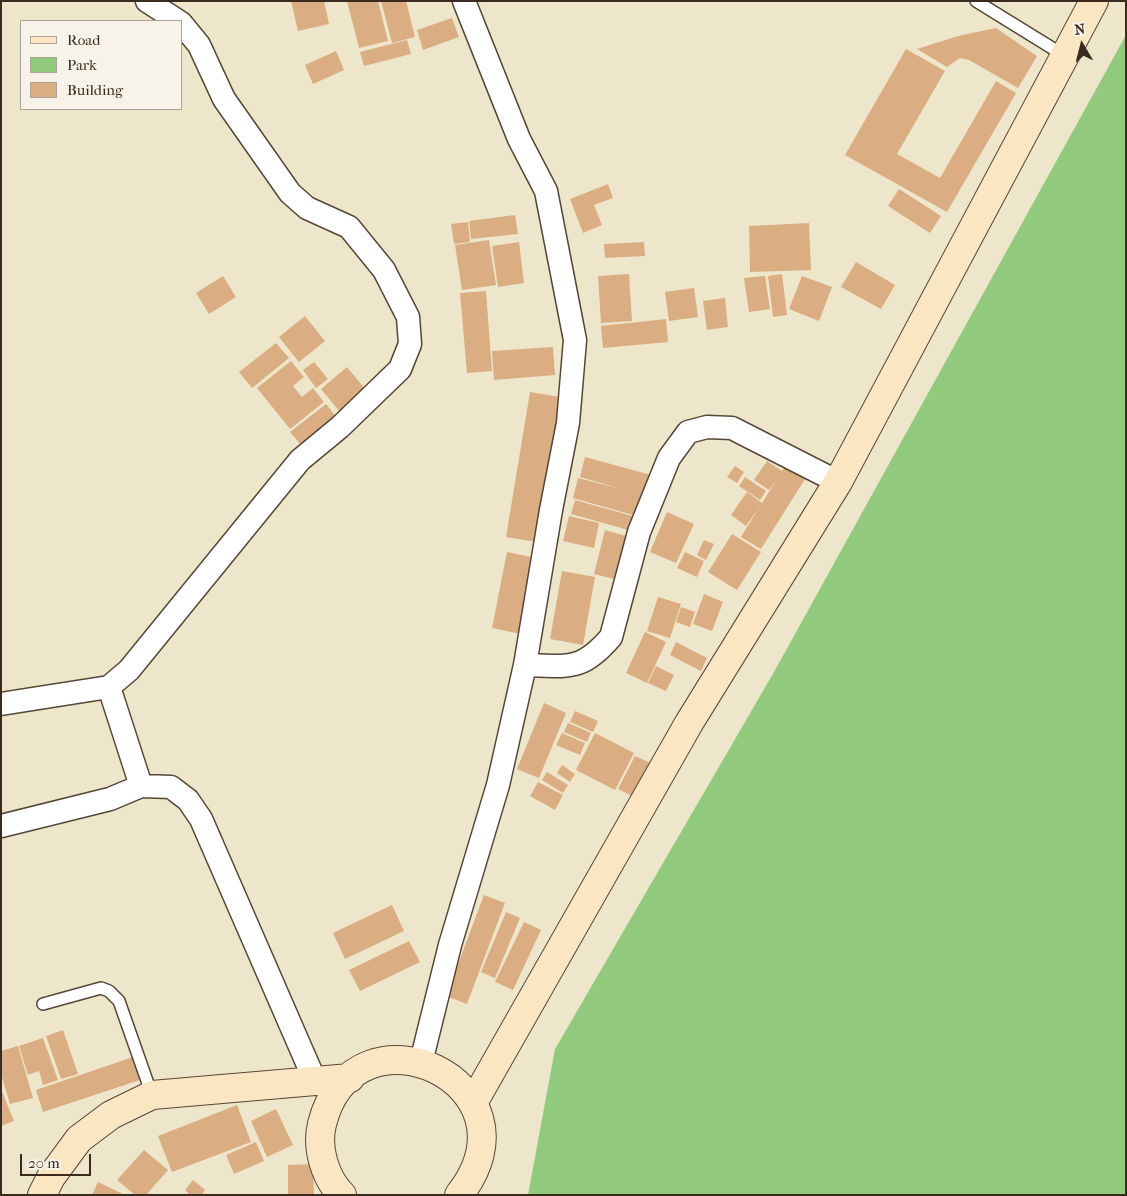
<!DOCTYPE html>
<html>
<head>
<meta charset="utf-8">
<style>
	body { margin:0 }
	#map { position:relative; width:1127px; height:1196px; overflow:hidden; background:#eee6ca; font-family:"IM FELL French Canon",serif }
	canvas { display:block }
	.frame { position:absolute; inset:0; border:2px solid #3b2a1e; pointer-events:none }
	.legend { position:absolute; left:20px; top:20px; width:162px; height:90px; box-sizing:border-box; background:#f7f3e8; border:1px solid #aca397; margin:0; padding:6px 9px; list-style:none; font-size:15px; color:#3b2a1e }
	.legend li { display:flex; align-items:center; gap:10px; height:25px }
	.legend b { width:25px; border:1px solid #aca397 }
	.north { position:absolute; left:1057px; top:20px; width:50px; height:50px; -webkit-text-stroke:4px #f7f3e8; paint-order:stroke; rotate:352deg; font-size:14px; font-weight:700; line-height:20px; text-align:center; color:#3b2a1e }
	.north::after { content:''; display:block; margin:auto; width:18px; height:22px; background:#3b2a1e; clip-path:polygon(50% 0,100% 100%,50% 72%,0 100%) }
	.scale { position:absolute; left:20px; top:1154px; width:71px; height:22px; box-sizing:border-box; border:2px solid #3b2a1e; border-top:0; padding-left:6px; font-size:15px; line-height:18px; white-space:nowrap; color:#3b2a1e; -webkit-text-stroke:4px #f7f3e8; paint-order:stroke }
</style>
</head>
<body>
<div id="map">
<canvas width="1127" height="1196"></canvas>
<div class="frame"></div>
<ul class="legend">
<li><b style="height:6px;background:#fbe6c3"></b>Road</li>
<li><b style="height:14px;background:#92ca7d"></b>Park</li>
<li><b style="height:14px;background:#dbad83"></b>Building</li>
</ul>
<div class="north">N</div>
<div class="scale">20 m</div>
</div>
<script>
const g = document.querySelector('canvas').getContext('2d');
g.lineJoin = 'round';
function fill(path, color) {
  g.fillStyle = color;
  g.fill(path, 'evenodd');
}
function stroke(path, color, width, dash) {
  g.strokeStyle = color;
  g.lineWidth = width;
  g.lineCap = dash ? 'butt' : 'round';
  g.setLineDash(dash || []);
  g.stroke(path);
}
fill(new Path2D(`
	M1126,35v1160h-598l27,-146 219,-377z`), '#92ca7d');
fill(new Path2D(`
	M291,1h33l5,23 -31,7z
	M347,1h31l10,40 -29,7z
	M381,1h25l9,36 -23,6z
	M452,18l7,19 -36,13 -6,-20z
	M996,28l41,28 -19,32 -49,-28 -9,-2 -13,9 -30,-18 41,-13z
	M407,40l4,14 -47,12 -4,-14z
	M906,49l39,22 -48,83 43,24 56,-97 20,12 -69,119 -102,-57z
	M336,51l8,19 -31,14 -8,-19z
	M608,184l5,14 -19,7 8,20 -19,8 -13,-34z
	M899,189l42,27 -11,17 -42,-27z
	M515,215l3,19 -47,5 -2,-18z
	M468,222l2,20 -16,2 -3,-20z
	M809,223l2,47 -61,2 -1,-46z
	M489,240l7,45 -34,5 -7,-45z
	M519,242l5,41 -26,4 -6,-41z
	M644,242l1,14 -40,2 -1,-14z
	M856,262l39,23 -14,24 -40,-22z
	M629,274l3,47 -31,2 -3,-47z
	M782,274l5,41 -14,2 -5,-41z
	M223,276l13,21 -27,17 -13,-21z
	M765,276l5,33 -21,3 -5,-34z
	M802,276l30,11 -13,34 -30,-12z
	M694,288l4,29 -29,4 -4,-29z
	M486,291l6,80 -25,2 -7,-80z
	M725,298l3,29 -21,3 -4,-29z
	M305,316l20,25 -26,21 -20,-25z
	M666,319l2,23 -65,6 -2,-22z
	M276,343l13,15 -37,30 -13,-16z
	M553,347l2,28 -61,5 -2,-29z
	M291,361l13,16 -11,9 9,11 11,-9 11,14 -34,27 -33,-41z
	M314,362l14,17 -12,9 -13,-18z
	M347,367l19,23 -26,22 -19,-23z
	M530,392l30,5 -23,145 -31,-5z
	M326,404l11,14 -35,28 -12,-14z
	M585,457l66,18 -11,42 -67,-19 5,-20 47,12 -45,-13z
	M767,461l15,10 3,-4 20,12 -44,70 -20,-12 19,-31 -14,20 -15,-11 16,-23 15,11 15,-24 -8,11 -15,-10z
	M735,466l9,6 -7,11 -10,-6z
	M745,477l21,14 -6,9 -21,-14z
	M575,500l61,17 -4,14 -61,-17z
	M667,512l27,12 -18,39 -26,-11z
	M569,516l30,7 -5,25 -31,-7z
	M605,530l25,7 -12,43 -24,-6z
	M732,534l29,18 -24,38 -29,-18z
	M704,540l10,4 -8,16 -9,-5z
	M507,552l29,6 -15,76 -29,-6z
	M685,552l19,9 -7,16 -20,-9z
	M562,571l33,6 -12,68 -33,-6z
	M704,594l19,8 -11,29 -19,-7z
	M658,597l23,7 -11,34 -23,-7z
	M681,607l14,5 -5,15 -14,-5z
	M645,632l21,10 -19,41 -21,-10z
	M676,642l31,16 -6,13 -31,-16z
	M656,666l18,9 -8,16 -18,-8z
	M544,703l22,10 -27,65 -22,-9z
	M575,711l23,10 -5,11 -23,-10z
	M568,723l23,10 -4,9 -23,-10z
	M562,733l23,10 -5,12 -24,-10z
	M595,733l39,20 -19,37 -39,-20z
	M635,756l22,10 -17,34 -22,-11z
	M562,765l13,9 -5,8 -13,-9z
	M547,772l21,13 -5,8 -21,-13z
	M538,782l25,13 -8,15 -25,-14z
	M484,895l21,8 -38,101 -21,-8z
	M392,905l12,26 -59,28 -12,-26z
	M506,912l14,6 -25,60 -14,-6z
	M524,922l17,8 -28,60 -18,-8z
	M409,941l11,21 -60,29 -11,-21z
	M63,1030l15,44 -17,5 -15,-43z
	M43,1038l15,42 -15,5 -4,-14 -11,4 -9,-29z
	M18,1046l15,52 -23,6 -9,-30v-23z
	M133,1057l7,23 -97,32 -7,-22z
	M1,1089l13,32 -13,5z
	M237,1105l14,37 -79,30 -14,-36z
	M276,1109l17,36 -26,12 -16,-36z
	M256,1142l8,19 -30,13 -8,-19z
	M144,1150l24,20 -22,25h-11l-18,-15z
	M313,1164l1,31h-26v-30z
	M193,1180l12,10 -3,5h-12l-5,-5z
	M98,1182l27,13h-33z`), '#dbad83');
const lane = new Path2D(`
	M976,1l89,55
	M43,1004l58,-16 8,3 10,10 33,94`);
const street = new Path2D(`
	M147,1l31,20
	M525,665c43,1 56,7 86,-28l28,-105 30,-74 19,-26 19,-5 25,1 106,54
	M1,704l108,-17
	M141,786l-32,-99 20,-17 171,-210 40,-33 60,-58 10,-25 -2,-27 -24,-47 -35,-43 -42,-19 -17,-15 -66,-94 -25,-54 -18,-22
	M1,826l109,-27 31,-13 30,1 17,13 13,19 114,262
	M421,1062l29,-117 48,-160 27,-120 26,-155 17,-87 7,-83 -29,-149 -27,-52 -55,-138`);
const secondary = new Path2D(`
	M473,1103l216,-380 149,-241 256,-481
	M42,1195l9,-18 28,-38 32,-24 41,-20 198,-17
	M342,1195c-17,-17 -26,-47 -20,-71 32,-129 225,-41 137,71`);
stroke(lane, '#564638', 14);
stroke(street, '#564638', 25);
stroke(secondary, '#564638', 30);
stroke(lane, '#fff', 11);
stroke(street, '#fff', 22);
stroke(secondary, '#fbe6c3', 28);
</script>
</body>
</html>
